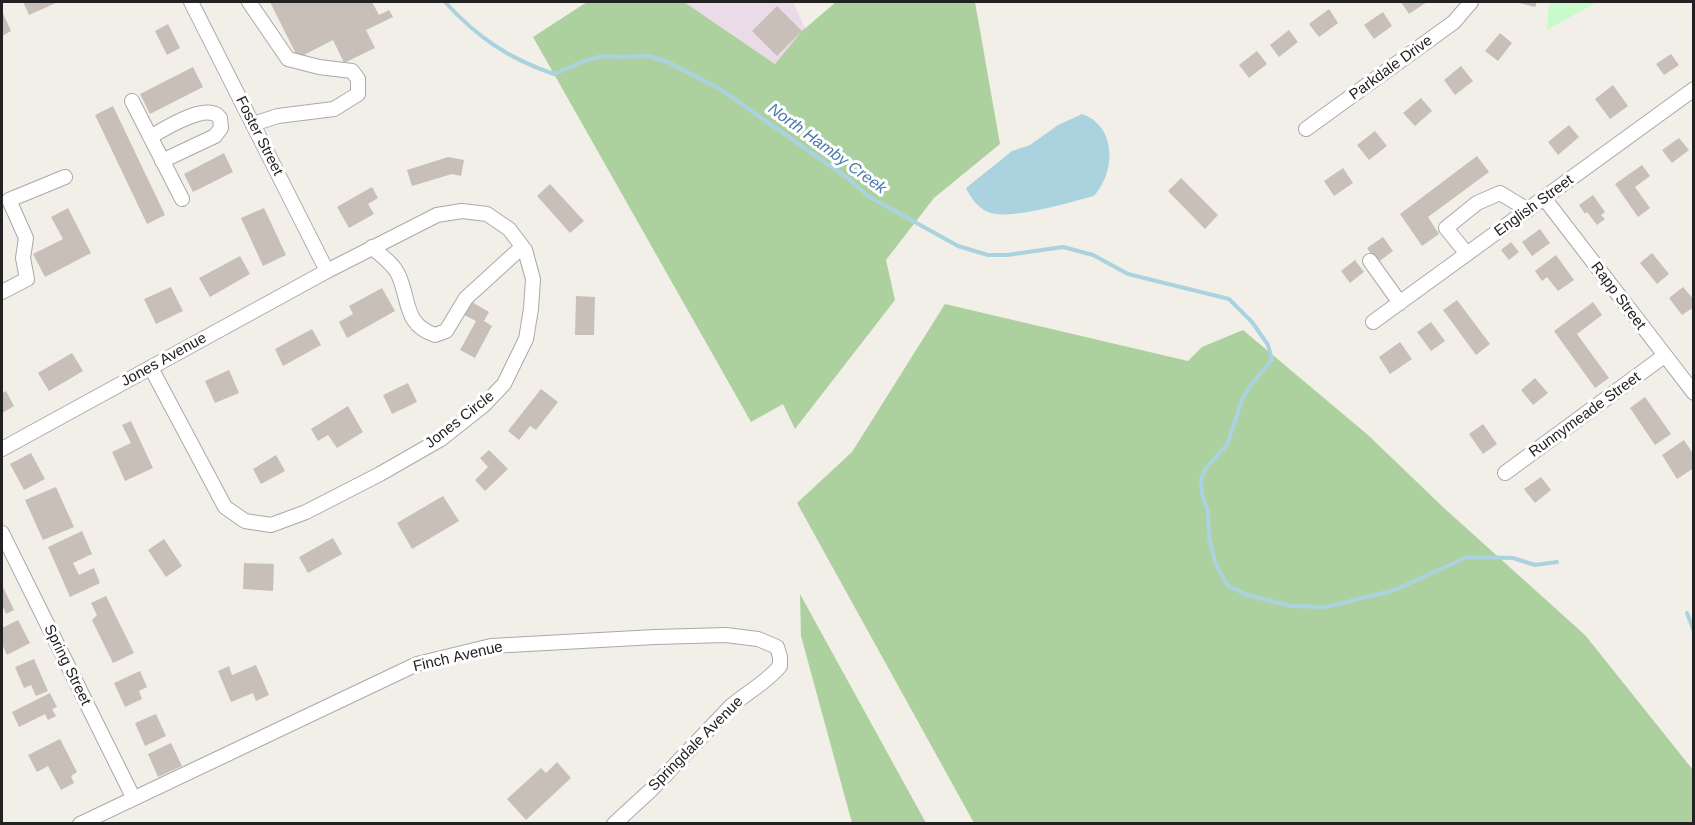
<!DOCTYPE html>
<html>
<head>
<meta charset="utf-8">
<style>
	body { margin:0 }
	#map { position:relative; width:1695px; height:825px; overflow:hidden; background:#f2efe9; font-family:Arial,sans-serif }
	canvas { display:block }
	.frame { position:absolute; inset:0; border:3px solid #222; pointer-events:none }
</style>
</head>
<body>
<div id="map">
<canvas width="1695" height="825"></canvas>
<div class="frame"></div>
</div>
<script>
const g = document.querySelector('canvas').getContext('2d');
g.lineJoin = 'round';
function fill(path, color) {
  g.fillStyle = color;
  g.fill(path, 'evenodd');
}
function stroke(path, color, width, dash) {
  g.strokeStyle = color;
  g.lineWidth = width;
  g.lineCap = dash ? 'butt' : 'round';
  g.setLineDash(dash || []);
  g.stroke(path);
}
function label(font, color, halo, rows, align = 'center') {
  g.font = font + ' Arial,sans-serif';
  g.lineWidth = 6;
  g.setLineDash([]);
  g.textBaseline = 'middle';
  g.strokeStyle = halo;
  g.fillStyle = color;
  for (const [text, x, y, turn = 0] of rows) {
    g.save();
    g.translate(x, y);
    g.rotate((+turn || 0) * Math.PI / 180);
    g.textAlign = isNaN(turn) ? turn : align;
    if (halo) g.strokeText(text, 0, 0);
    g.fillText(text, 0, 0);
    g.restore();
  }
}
fill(new Path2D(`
	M684,2h109l13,28 -31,34z`), '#ebdbe8');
fill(new Path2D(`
	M587,2h97l91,62 27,-33 34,-29h139l25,142 -66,54 -48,62 9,40 -100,129 -12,-25 -32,18 -218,-385z
	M945,304l243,57 14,-14 41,-17 125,105 76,73 141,127 108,135v53h-719l-177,-320 55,-51z
	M800,594l126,229h-74l-51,-187z`), '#add19e');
fill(new Path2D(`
	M1549,2h48l-50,28z`), '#c8facc');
fill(new Path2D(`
	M1082,114c35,12 34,58 12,82 -24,6 -84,25 -106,16 -10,-4 -18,-15 -22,-24l46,-37 18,-6 28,-20z`), '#aad3df');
stroke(new Path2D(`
	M445,2c32,35 64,57 109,72 15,-6 45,-22 60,-17l34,-1 20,6 52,27 129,90 19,17 90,50 30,9h19l56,-8 30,8 35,19 101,25 23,23 16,23 4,15 -22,26 -8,14 -15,45 -21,23 -5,11 1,15 6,18 1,26 7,27 12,21 19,9 44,11 35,1 69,-17 72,-33 46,1 22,7 22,-3
	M1687,613l7,18`), '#aad3df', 4);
fill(new Path2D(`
	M23,2h35l-29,13z
	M270,2h102l7,13 10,-5 4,7 -27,13 9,18 -31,15 -11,-23 -35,18z
	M1401,2h26l-18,12z
	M1515,2h22l-2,5z
	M777,6l25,25 -25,25 -25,-25z
	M1329,9l9,14 -19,14 -10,-13z
	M2,11l9,20 -9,5z
	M1383,12l9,14 -18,13 -10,-14z
	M168,24l12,24 -13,7 -12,-24z
	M1289,30l9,12 -19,15 -9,-12z
	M1500,33l12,10 -14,18 -13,-10z
	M1257,51l10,13 -18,14 -10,-13z
	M1671,54l8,11 -15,10 -8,-11z
	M1461,66l12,15 -18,14 -11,-15z
	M193,67l10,20 -53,27 -10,-20z
	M1613,85l15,21 -18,13 -15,-20z
	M1421,98l11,13 -17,15 -12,-13z
	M113,106l52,109 -18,9 -52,-109z
	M1569,125l10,12 -21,18 -10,-13z
	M1375,131l12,15 -18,14 -12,-15z
	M1679,138l10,12 -17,13 -10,-13z
	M224,153l9,19 -40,20 -9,-18z
	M1477,156l12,16 -61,45 11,17 -17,12 -22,-32z
	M448,157l16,3 -3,16 -9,-2 -40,12 -5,-16z
	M1642,165l8,11 -15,11 15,21 -12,9 -23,-33z
	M1343,168l10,15 -19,13 -10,-15z
	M1181,178l37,37 -13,14 -37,-38z
	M550,184l34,37 -14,12 -33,-37z
	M372,187l6,11 -10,6 6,10 -25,14 -12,-21z
	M1593,195l12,17 -4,3 4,4 -8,6 -10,-13 -2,2 -6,-9z
	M68,208l23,45 -46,24 -12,-23 30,-15 -12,-22z
	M264,208l22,47 -23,11 -22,-48z
	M1540,229l10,14 -18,13 -10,-14z
	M1383,237l10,14 -16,12 -10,-15z
	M1511,242l8,10 -10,8 -8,-10z
	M1652,253l17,21 -12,10 -17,-21z
	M1556,255l18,25 -16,11 -11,-14 -5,4 -7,-10z
	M240,256l10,18 -40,23 -11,-19z
	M1355,260l9,12 -14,11 -9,-12z
	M171,287l12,24 -27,13 -12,-25z
	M1683,287l11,13v7l-12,8 -13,-17z
	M382,288l13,23 -48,27 -8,-16 14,-8 -4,-8z
	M576,296l19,1 -1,38h-19z
	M1457,300l33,44 -14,11 -33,-45z
	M472,302l17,10 -5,9 8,5 -17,32 -15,-8 16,-29 -12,-6z
	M1593,302l9,13 -25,19 32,44 -14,10 -41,-57z
	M1431,322l14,19 -14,10 -14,-19z
	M312,329l9,16 -38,21 -8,-17z
	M1400,342l12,17 -22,15 -11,-17z
	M72,353l11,18 -34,20 -11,-18z
	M229,370l10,23 -24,10 -10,-22z
	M1535,378l13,15 -15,12 -12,-15z
	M408,383l9,19 -25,12 -9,-19z
	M541,389l17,13 -22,28 -6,-4 -11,14 -11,-9z
	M6,391l8,15 -12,7v-20z
	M1645,397l26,37 -16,11 -25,-37z
	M348,406l15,26 -26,16 -9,-13 -10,6 -7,-12z
	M131,421l22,47 -28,13 -13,-29 19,-9 -9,-18z
	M1483,424l14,20 -14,10 -14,-20z
	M1684,440l10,15v13l-17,11 -15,-24z
	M489,450l19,19 -23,22 -10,-11 13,-13 -8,-9z
	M31,453l14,26 -21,11 -14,-26z
	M276,455l9,16 -24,13 -8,-15z
	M1541,477l10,13 -16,13 -11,-14z
	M56,487l18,40 -31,13 -18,-40z
	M443,496l16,25 -47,28 -15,-26z
	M82,531l10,23 -19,9 6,12 15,-7 6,15 -30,14 -22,-50z
	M333,538l9,16 -34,19 -9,-16z
	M164,539l18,27 -16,11 -18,-27z
	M244,563l30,1 -1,27 -30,-2z
	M2,585l12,25 -8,4 -2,-6 -2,1z
	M106,596l28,57 -21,10 -21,-43 5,-5 -6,-12z
	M18,620l12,23 -23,12 -5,-11v-16z
	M34,659l14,32 -12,5 -5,-11 -7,3 -9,-21z
	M256,665l13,30 -13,6 -3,-8 -22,9 -13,-31 11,-5 3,9z
	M140,671l7,16 -8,4 3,8 -17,8 -11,-24z
	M50,693l7,14 -5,2 4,7 -8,4 -3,-6 -26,13 -7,-15z
	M156,714l10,22 -21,10 -10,-23z
	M60,739l17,33 -6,4 3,7 -13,7 -13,-24 -11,6 -9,-17z
	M171,743l11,23 -24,11 -10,-23z
	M557,762l14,16 -45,42 -19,-21 34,-31 5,5z`), '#c7bfb8');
const minor = new Path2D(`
	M191,2l136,269
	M249,2l39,57 31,8 33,4 6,8v15l-24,15 -56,7 -25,8
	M132,101l50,98
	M1306,129l148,-107 17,-20
	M150,137c15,-8 57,-36 70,-19l1,10 -6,8 -53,25
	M1544,198l150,195
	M372,247c9,9 21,16 26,27 12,25 5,50 37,61l11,-4 20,-33 56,-51
	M1467,254l-21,-26 31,-25 23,-10 28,17
	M1370,261l30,42
	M2,292l25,-13 -4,-21 3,-20 -17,-38 56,-23
	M1373,322l321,-233
	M2,449l325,-178 110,-56 25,-4 25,3 22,15 16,21 8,29 -2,30 -5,30 -22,45 -20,21 -43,34 -61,35 -74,38 -35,13 -26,-4 -20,-14 -74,-139
	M1505,473l159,-117
	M2,533l131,264
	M80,824l337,-160 74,-18 164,-9 71,-2 32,4 19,8 3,10v9c-14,17 -34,27 -50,41l-78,82 -38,35`);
stroke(minor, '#a9a9a9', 16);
stroke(minor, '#fff', 14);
label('15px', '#222', '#fff', [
	["Parkdale Drive",1391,68,-36],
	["Foster Street",259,136,63],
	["English Street",1534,206,-36],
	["Rapp Street",1618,296,53],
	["Jones Avenue",164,360,-29],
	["Runnymeade Street",1585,415,-36],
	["Jones Circle",460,420,-38],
	["Finch Avenue",458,657,-13],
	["Spring Street",67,665,64],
	["Springdale Avenue",696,744,-45]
]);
label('italic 16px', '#4a7aab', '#fff', [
	["North Hamby Creek",827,149,36]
]);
</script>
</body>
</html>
